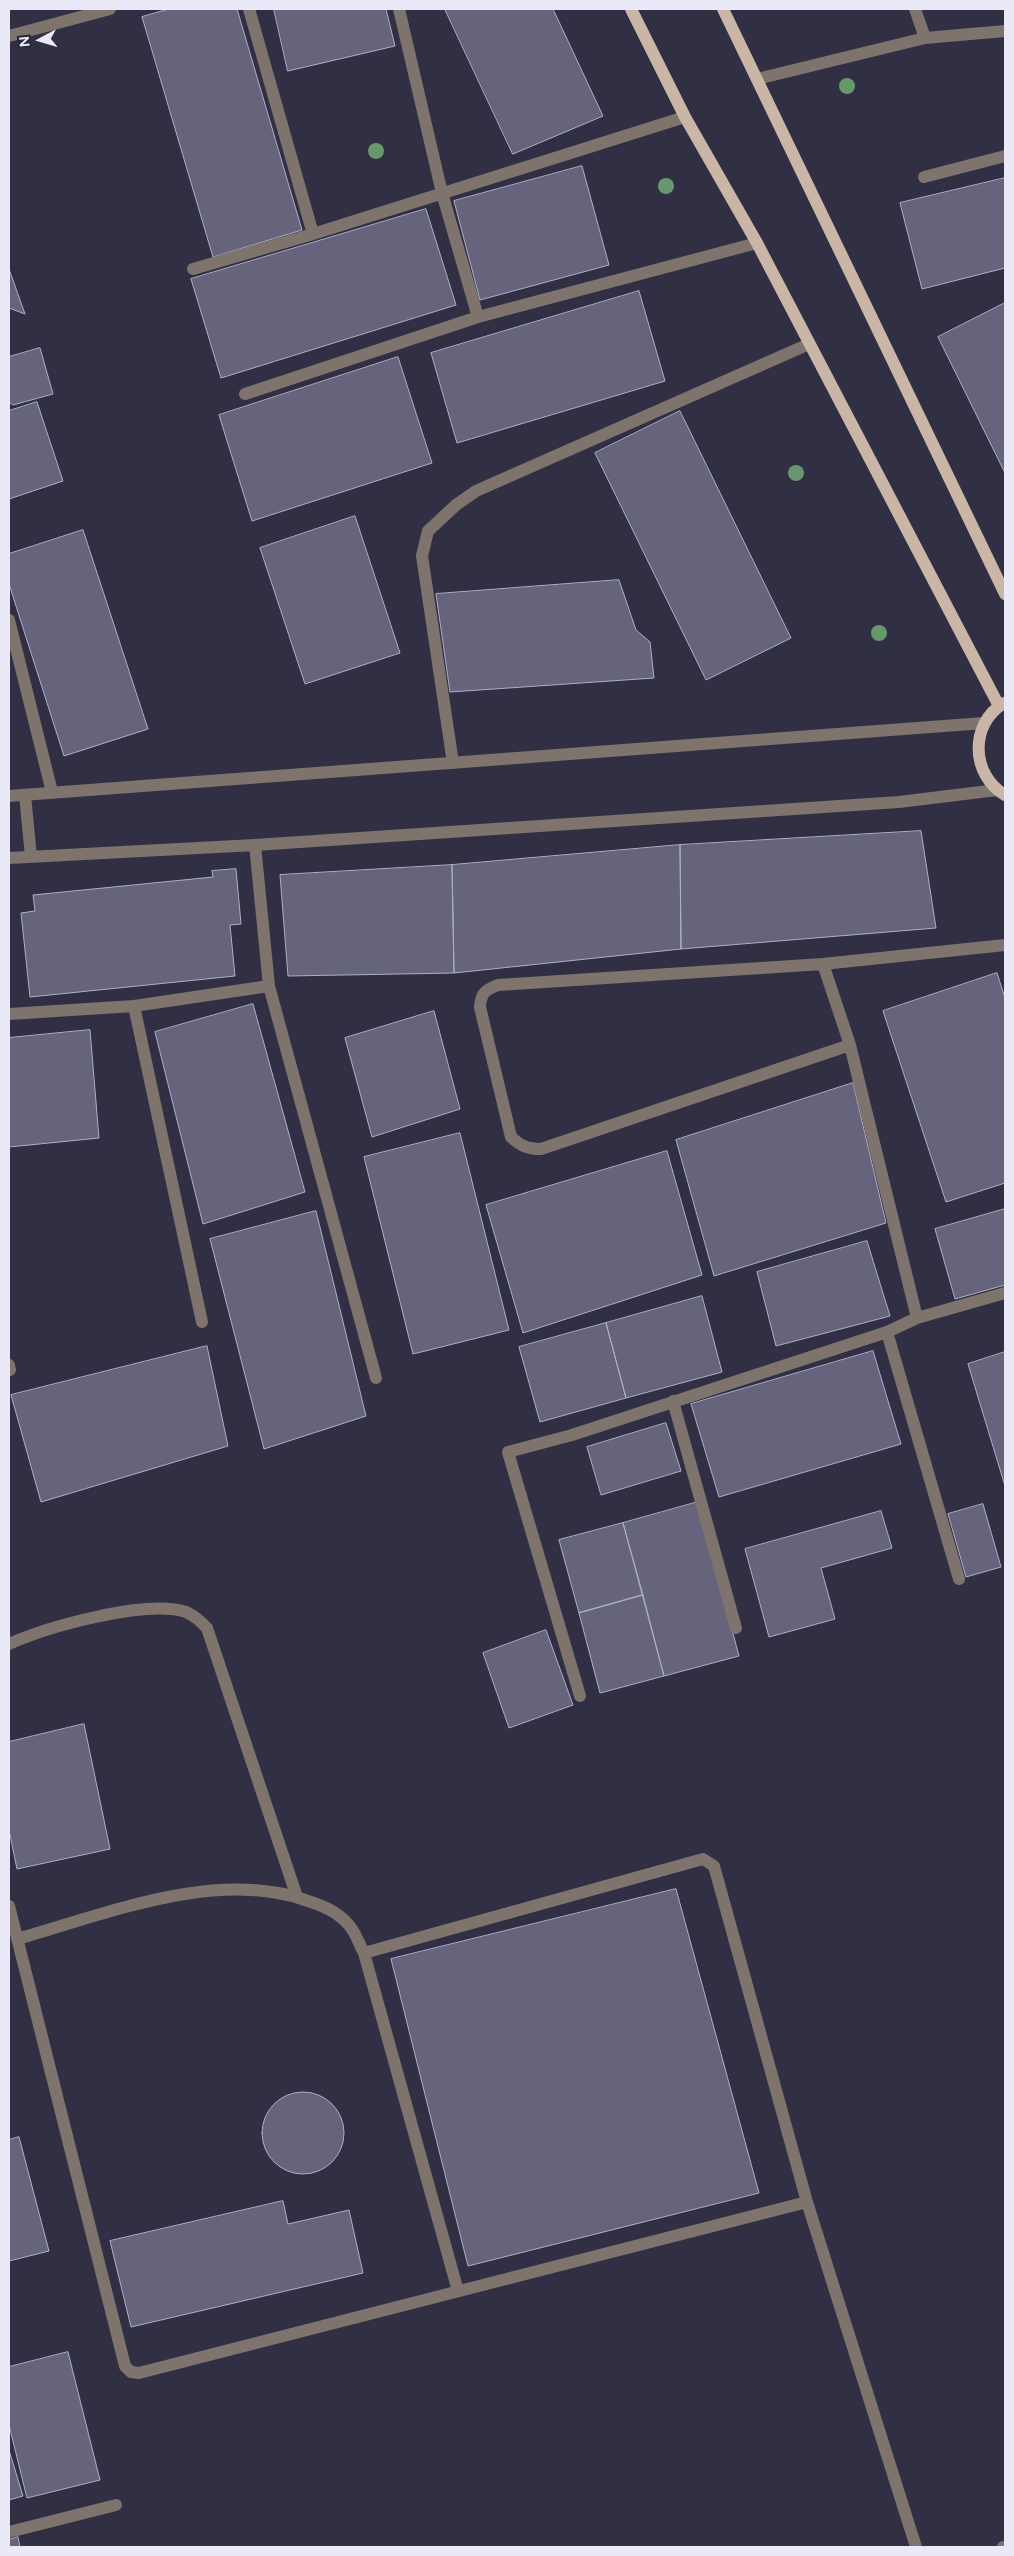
<!DOCTYPE html>
<html>
<head>
<meta charset="utf-8">
<style>
	body { margin:0 }
	#map { position:relative; width:1014px; height:2556px; overflow:hidden; background:#302f44; font-family:Figtree,sans-serif }
	canvas { display:block }
	.frame { position:absolute; inset:0; border:10px solid #e9e9f7; pointer-events:none }
	.north { position:absolute; left:15px; top:15px; width:50px; height:50px; -webkit-text-stroke:4px #262539; paint-order:stroke; rotate:264deg; font-size:14px; font-weight:700; line-height:20px; text-align:center; color:#e9e9f7 }
	.north::after { content:''; display:block; margin:auto; width:18px; height:22px; background:#e9e9f7; clip-path:polygon(50% 0,100% 100%,50% 72%,0 100%) }
</style>
</head>
<body>
<div id="map">
<canvas width="1014" height="2556"></canvas>
<div class="frame"></div>
<div class="north">N</div>
</div>
<script>
const g = document.querySelector('canvas').getContext('2d');
g.lineJoin = 'round';
function fill(path, color) {
  g.fillStyle = color;
  g.fill(path, 'evenodd');
}
function stroke(path, color, width, dash) {
  g.strokeStyle = color;
  g.lineWidth = width;
  g.lineCap = dash ? 'butt' : 'round';
  g.setLineDash(dash || []);
  g.stroke(path);
}
const building = new Path2D(`
	M169,9h68l65,221 -89,27 -71,-240z
	M274,9h112l9,37 -107,25z
	M445,9h108l50,107 -90,38z
	M582,166l27,99 -129,35 -26,-99z
	M1005,178v90l-83,21 -22,-86z
	M426,209l30,96 -235,73 -30,-99z
	M9,269l16,45 -16,-6z
	M639,291l26,90 -208,62 -26,-90z
	M1005,303v170l-67,-136z
	M40,348l13,46 -40,11 -4,-3v-45z
	M398,357l34,106 -180,58 -33,-106z
	M37,402l26,79 -54,18v-88z
	M680,411l111,227 -85,42 -111,-227z
	M355,516l45,137 -95,31 -45,-136z
	M83,530l65,199 -84,27 -55,-172v-30z
	M619,580l17,50 14,12 4,36 -204,14 -14,-98z
	M921,831l15,97 -255,21 -1,-104z
	M680,845l1,104 -227,24 -2,-108z
	M452,865l2,108 -166,3 -8,-101z
	M236,869l5,55 -11,1 5,51 -205,21 -9,-84 14,-2 -2,-16 180,-18 -1,-6z
	M997,973l8,25v185l-59,19 -63,-191z
	M253,1004l52,188 -102,32 -48,-192z
	M434,1011l26,98 -88,28 -27,-99z
	M90,1030l9,108 -90,9v-109z
	M853,1083l33,140 -172,53 -38,-136z
	M460,1133l49,197 -96,24 -49,-197z
	M667,1151l35,124 -179,58 -37,-128z
	M1005,1209v76l-50,14 -20,-70z
	M316,1211l50,205 -102,33 -54,-210z
	M867,1241l23,75 -114,30 -19,-74z
	M702,1296l20,76 -96,26 -20,-75z
	M606,1323l20,75 -86,24 -21,-75z
	M207,1346l21,100 -187,56 -30,-107z
	M873,1351l28,93 -182,53 -28,-93z
	M1005,1352v134l-37,-122z
	M666,1423l15,48 -80,24 -14,-48z
	M698,1502l41,154 -75,20 -41,-153z
	M983,1504l18,63 -35,10 -18,-63z
	M881,1511l11,37 -71,20 14,51 -66,18 -24,-88z
	M623,1523l20,72 -64,18 -20,-73z
	M643,1595l21,81 -64,17 -21,-80z
	M546,1630l27,75 -64,23 -26,-75z
	M84,1724l26,125 -93,20 -8,-39v-88z
	M676,1889l83,304 -291,73 -77,-307z
	M262 2133a41 41 0 1 1 82 0a41 41 0 1 1-82 0Z
	M19,2137l30,114 -40,10v-121z
	M283,2201l5,23 61,-14 14,63 -232,54 -21,-86z
	M68,2352l32,128 -73,18 -18,-73v-58z
	M9,2450l14,46 -14,4z
	M18,2537l2,10h-11v-7z`);
fill(building, '#65647c');
stroke(building, '#afafc9', 1);
stroke(new Path2D(`
	M249,9l64,225
	M399,9l43,184 36,124
	M915,9l10,29
	M9,36l101,-27
	M757,79l168,-41 80,-7
	M924,177l81,-21
	M193,269l120,-35 372,-117
	M245,394l233,-77 279,-74
	M9,620l43,172
	M453,763l-31,-207 6,-25 28,-26 20,-14 333,-147
	M25,795l6,62
	M9,796l975,-73
	M255,845l14,141 107,392
	M9,858l246,-13 644,-43 98,-12
	M823,964l27,81 67,273
	M134,1006l68,316
	M9,1014l125,-8 135,-20
	M850,1045l-309,104c-14,0 -20,-3 -30,-12l-31,-130c1,-14 5,-17 18,-22l325,-21 182,-19
	M887,1332l72,247
	M9,1365l1,5
	M673,1401l63,227
	M9,1644c38,-17 137,-45 177,-32 9,4 14,9 21,16l90,269
	M580,1696l-72,-244 64,-17 315,-103 30,-14 88,-25
	M9,1906l116,460 6,6 8,1 668,-171 109,345
	M17,1939c89,-25 200,-71 291,-38 15,5 28,10 39,22 8,7 12,21 17,30l94,338
	M364,1953l339,-94 11,7 93,336
	M9,2532l107,-27
	M1003,2547h2`), '#7e746d', 12);
stroke(new Path2D(`
	M631,9l54,108 72,126 242,463
	M723,9l282,585
	M1004,703c-35,21 -33,72 1,92`), '#cab6a6', 12);
g.fillStyle = '#67986d';
for (const [x, y] of [
	[847,86],
	[376,151],
	[666,186],
	[796,473],
	[879,633]
]) {
  g.beginPath();
  g.arc(x, y, 8, 0, 2 * Math.PI);
  g.fill();
}
</script>
</body>
</html>
